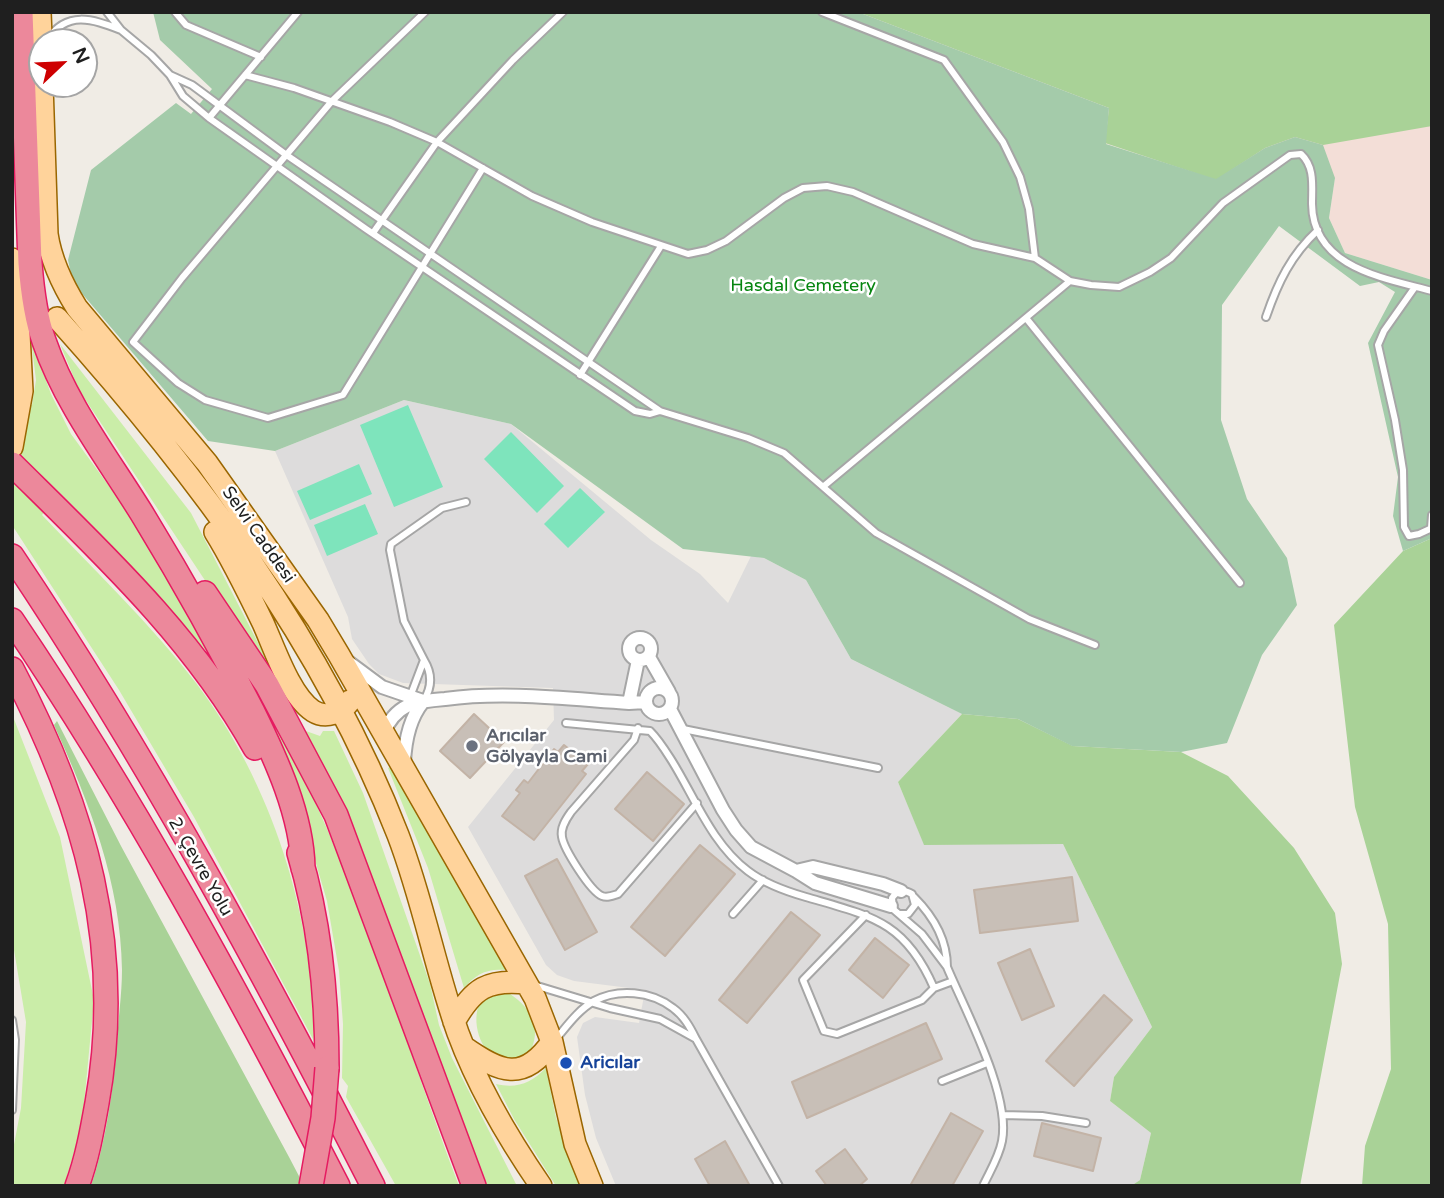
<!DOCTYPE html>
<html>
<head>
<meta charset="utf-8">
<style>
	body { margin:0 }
	#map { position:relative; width:1444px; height:1198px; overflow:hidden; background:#f0ece5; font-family:"Varela Round",sans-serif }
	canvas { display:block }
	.frame { position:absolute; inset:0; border:14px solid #1f1f1f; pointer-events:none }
	.north { position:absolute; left:28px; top:28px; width:70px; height:70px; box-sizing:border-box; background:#fff; border:2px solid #a5a5a5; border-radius:50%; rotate:67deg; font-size:19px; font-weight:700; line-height:28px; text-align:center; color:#1f1f1f }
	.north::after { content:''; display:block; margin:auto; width:24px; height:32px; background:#ce0001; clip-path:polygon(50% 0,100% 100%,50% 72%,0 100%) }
</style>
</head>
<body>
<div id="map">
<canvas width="1444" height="1198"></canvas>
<div class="frame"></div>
<div class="north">N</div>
</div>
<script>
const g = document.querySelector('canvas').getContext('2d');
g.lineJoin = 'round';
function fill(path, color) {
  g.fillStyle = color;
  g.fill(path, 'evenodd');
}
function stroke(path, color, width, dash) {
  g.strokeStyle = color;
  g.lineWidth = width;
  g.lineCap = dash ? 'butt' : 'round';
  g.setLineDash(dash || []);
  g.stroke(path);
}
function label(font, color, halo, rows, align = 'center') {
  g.font = font + ' "Varela Round",sans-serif';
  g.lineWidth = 5;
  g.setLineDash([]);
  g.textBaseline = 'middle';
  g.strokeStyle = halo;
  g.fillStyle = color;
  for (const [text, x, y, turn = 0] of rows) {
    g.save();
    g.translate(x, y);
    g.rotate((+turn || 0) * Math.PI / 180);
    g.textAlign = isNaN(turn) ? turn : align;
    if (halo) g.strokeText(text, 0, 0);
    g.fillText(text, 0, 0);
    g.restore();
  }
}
fill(new Path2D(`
	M404,400l107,24 140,116 49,34 28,29 23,-47 13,2 42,22 45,79 111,55 -64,68 26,62h139l89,183 -38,50 -4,24 41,32 -11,47 -9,6h-515l-20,-48 -11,-43 -8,-58 6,-14 12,-6 44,6 6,-33 -71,-9 -17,-6 -11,-10 -78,-138 86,-107 -1,-32 -150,-5 -24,-9 -10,-10 -17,-25 -4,-22 -73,-166z`), '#dddcdc');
fill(new Path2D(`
	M858,12h574v268l-87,-27 -16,-35 6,-40 -119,2 -111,-37 4,-35z`), '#f3ded7');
fill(new Path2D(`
	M31,340l20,54 20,40 57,78 86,145 -2,1c-62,-75 -129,-145 -200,-211v-44l20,2 4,-25z
	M60,344l131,169 112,217 17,6 3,-5h11l29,62 67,191 9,41 13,33 65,128h-33l-180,-456 -225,-340z
	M12,477l34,33 -4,5c52,55 108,108 154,168 76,100 118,233 118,358l-120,-224 -75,-127 -107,-165z
	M247,674c21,35 42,71 59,108 61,130 102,269 153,404h-63l-50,-89 2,-11 -6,-8 1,-54 -4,-53 -12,-70 -27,-92 -56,-134z
	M12,714l48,123 34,163 -12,125 -18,61h-52v-31l9,-47 5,-86 -14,-84z
	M391,767l115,203c-19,-2 -30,4 -42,18l-36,-120 -40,-100z
	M505,991c24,13 40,38 23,64l-19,7c-6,-3 -15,-6 -20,-10 -14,-12 -19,-48 -1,-57 5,-3 12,-3 17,-4z
	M546,1068l10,50 25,68h-25l-42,-67 -18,-35c21,5 35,-1 50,-16z`), '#caeda8');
fill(new Path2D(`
	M858,12h574v114l-109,19 -28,-8 -30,11 -49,32 -111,-37 4,-35z
	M1432,538v648h-70l3,-40 26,-77 -3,-145 -33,-117 -21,-182 69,-74z
	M962,714l56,5 55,27 108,6 47,24 66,72 41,65 7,51 -42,222h-169l9,-6 11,-47 -41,-32 4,-24 38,-50 -89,-183 -139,1 -26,-63z
	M57,721l64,125 168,311 11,21 -1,8h-208c15,-45 22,-95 26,-142 1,-24 5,-50 5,-74 -1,-87 -33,-168 -68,-245z`), '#a9d297');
fill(new Path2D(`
	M153,12h705l251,96 -3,36 110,35 49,-31 30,-11 28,8 12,33 -6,40 16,35 87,27v258l-29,13 -10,-35 5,-39 -30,-134 27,-51 -16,-10 -19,4 -81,-60 -57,79 -1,115 26,79 40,59 10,47 -35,50 -35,88 -46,9 -109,-6 -54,-27 -56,-5 -111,-55 -45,-79 -42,-22 -81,-9 -172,-125 -107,-24 -129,51 -67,-10 -135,-158 -5,-23 23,-90 85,-67 15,11 21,-25 -52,-49z`), '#a4cbaa');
fill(new Path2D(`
	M408,405l35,82 -49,20 -34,-82z
	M511,432l53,54 -27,27 -53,-54z
	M359,464l13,30 -62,26 -13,-29z
	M580,488l25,24 -37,36 -24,-24z
	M365,504l13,30 -51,22 -13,-31z`), '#7ee4bc');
const building = new Path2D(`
	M474,714l30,28 -34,36 -30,-27z
	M564,745l24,19 -6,7 4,3 -52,66 -32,-24 18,-23 -4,-3 8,-10 4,3 26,-34 4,3z
	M647,772l37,32 -31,37 -38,-32z
	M700,845l35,29 -70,82 -34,-29z
	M557,859l40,73 -32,18 -40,-74z
	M1072,877l6,44 -98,12 -6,-43z
	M791,912l29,23 -73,88 -28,-23z
	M875,938l34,27 -26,33 -34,-28z
	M1030,949l24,57 -32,14 -24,-57z
	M1104,995l28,25 -58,66 -28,-25z
	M926,1023l16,36 -135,59 -15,-36z
	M951,1113l32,18 -31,55h-42z
	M1042,1123l59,15 -8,33 -59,-15z
	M725,1141l25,45h-40l-15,-27z
	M845,1149l22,30 -8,7h-32l-11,-15z`);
fill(building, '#c8bfb7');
stroke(building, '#c3b3a6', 2);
const service = new Path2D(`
	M107,12l14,18 30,25 19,20 13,21 26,22 157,111 269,182 15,3 10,-3
	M175,12l11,13 75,32
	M425,12l-93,89 -150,177 -49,64 45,41 27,17 63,18 75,-23 140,-227
	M822,12l122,48 59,82 17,35 9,32 6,49
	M47,40c20,-30 45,-21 74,-10
	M170,75l22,10 93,69 375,257 88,27 36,15 92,80 153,86 66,26
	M245,75l49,13 96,34 47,20 95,54 60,26 96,32 19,-4 19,-9 58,-43 19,-10 24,-2 26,6 120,52 62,14 35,23 21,4 28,2 31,-15 21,-14 52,-55 67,-48 11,-1c14,13 11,32 11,50 1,64 72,74 120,87
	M209,118l89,-106
	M373,233l64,-91 76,-82 50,-48
	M1415,287l-31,44 -6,14 17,75 8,50 1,57 5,9 10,-2 13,-6
	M1266,317c12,-35 25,-62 52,-87
	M1026,318l214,265
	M580,375l81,-129
	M824,486l246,-205
	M1431,528l1,-13
	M424,660l-20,-39 -14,-71 1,-6 51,-36 24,-6
	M410,697l14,-37c8,13 8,27 0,40
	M566,723l84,8c9,9 15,19 22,30 23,37 40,83 76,110 17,13 37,20 58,26 65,19 99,24 128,91l19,-7
	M638,728l-4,12 -63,72c-5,7 -11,16 -9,25 2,12 28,54 40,59 5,2 10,0 16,-2l79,-91
	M683,729l195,39
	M733,914l30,-34
	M900,914h8l7,-9 -3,-11c-8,-5 -15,-4 -20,4l1,11 29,25 25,33c0,-28 -14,-51 -33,-70
	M866,915l-63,65 21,51 13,3 85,-34 12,-12
	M947,967c18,43 64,128 55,174 -3,16 -12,30 -19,45
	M534,985l76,23 50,11 36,20c-6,-12 -12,-23 -23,-31 -22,-17 -55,-20 -79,-7 -16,9 -27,25 -39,39
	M12,1020l3,20 -3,70
	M696,1039l83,147
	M942,1081l45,-18
	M1003,1115l39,1 44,7`);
const minor = new Path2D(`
	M629 649a11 11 0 1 1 22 0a11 11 0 1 1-22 0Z
	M649,657l20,35
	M347,661l35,26 41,14
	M646 701a13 13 0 1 1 26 0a13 13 0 1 1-26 0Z
	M629,703l9,-43
	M670,709l53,101 13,20 15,17 45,24
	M383,734c5,-12 12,-22 24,-28 12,-5 25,-6 38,-7 61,-8 123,0 184,4l17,-1
	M404,763c1,-22 5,-44 19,-61
	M891,906l-76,-23 -19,-12 17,-4 70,17 18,7`);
const primary = new Path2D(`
	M40,12l2,49
	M42,84l5,150c4,27 15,50 30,74l130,155 111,157 21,35 196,343 17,44 23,102 17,42
	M12,259l7,75 3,57 -10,56
	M57,318c138,154 265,322 341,517 25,65 37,133 60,198 20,54 50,105 83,153
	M215,532c18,29 33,60 48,91 11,24 27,73 50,88 13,8 28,2 37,-10
	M454,1022c19,-34 34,-43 72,-39
	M464,1047c36,25 59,36 88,-5`);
const motorway = new Path2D(`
	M21,12l9,251c2,26 5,53 14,78 22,64 65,119 100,176 39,64 75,128 109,195 23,47 49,103 50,156
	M12,464c88,87 182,174 243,284
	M12,556c135,201 251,415 361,630
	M205,593l62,92 69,130 138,371
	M12,620c122,180 226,372 326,566
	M12,669c73,138 113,278 85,434 -5,28 -10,56 -20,83
	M299,853c21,70 28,142 28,215`);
stroke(service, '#a6a6a6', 10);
stroke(minor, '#a6a6a6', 16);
stroke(primary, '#9a6600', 24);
stroke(motorway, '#e51b61', 26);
stroke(service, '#fff', 6);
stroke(minor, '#fff', 12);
stroke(primary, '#ffd39b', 21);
stroke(motorway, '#ec889b', 23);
const motorwayBridge = new Path2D(`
	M311,1186l12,-68 4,-50`);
stroke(motorwayBridge, '#e51b61', 26, []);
stroke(motorwayBridge, '#ec889b', 23);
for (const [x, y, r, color] of [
	[472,746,7,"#6b7280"],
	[566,1063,7,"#1a4fb4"]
]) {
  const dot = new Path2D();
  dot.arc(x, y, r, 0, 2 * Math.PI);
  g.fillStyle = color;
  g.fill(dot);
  stroke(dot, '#fff', 2.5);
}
label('18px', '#05850f', '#fff', [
	["Hasdal Cemetery",803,286]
]);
label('18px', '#1f1f1f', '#fff', [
	["Selvi Caddesi",258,535,55],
	["2. Çevre Yolu",200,867,60]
]);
label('bold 18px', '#5b616d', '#fff', [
	["Arıcılar",486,736],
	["Gölyayla Cami",486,757]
], 'left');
label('bold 18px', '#164399', '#fff', [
	["Aricılar",580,1063]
], 'left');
</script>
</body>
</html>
